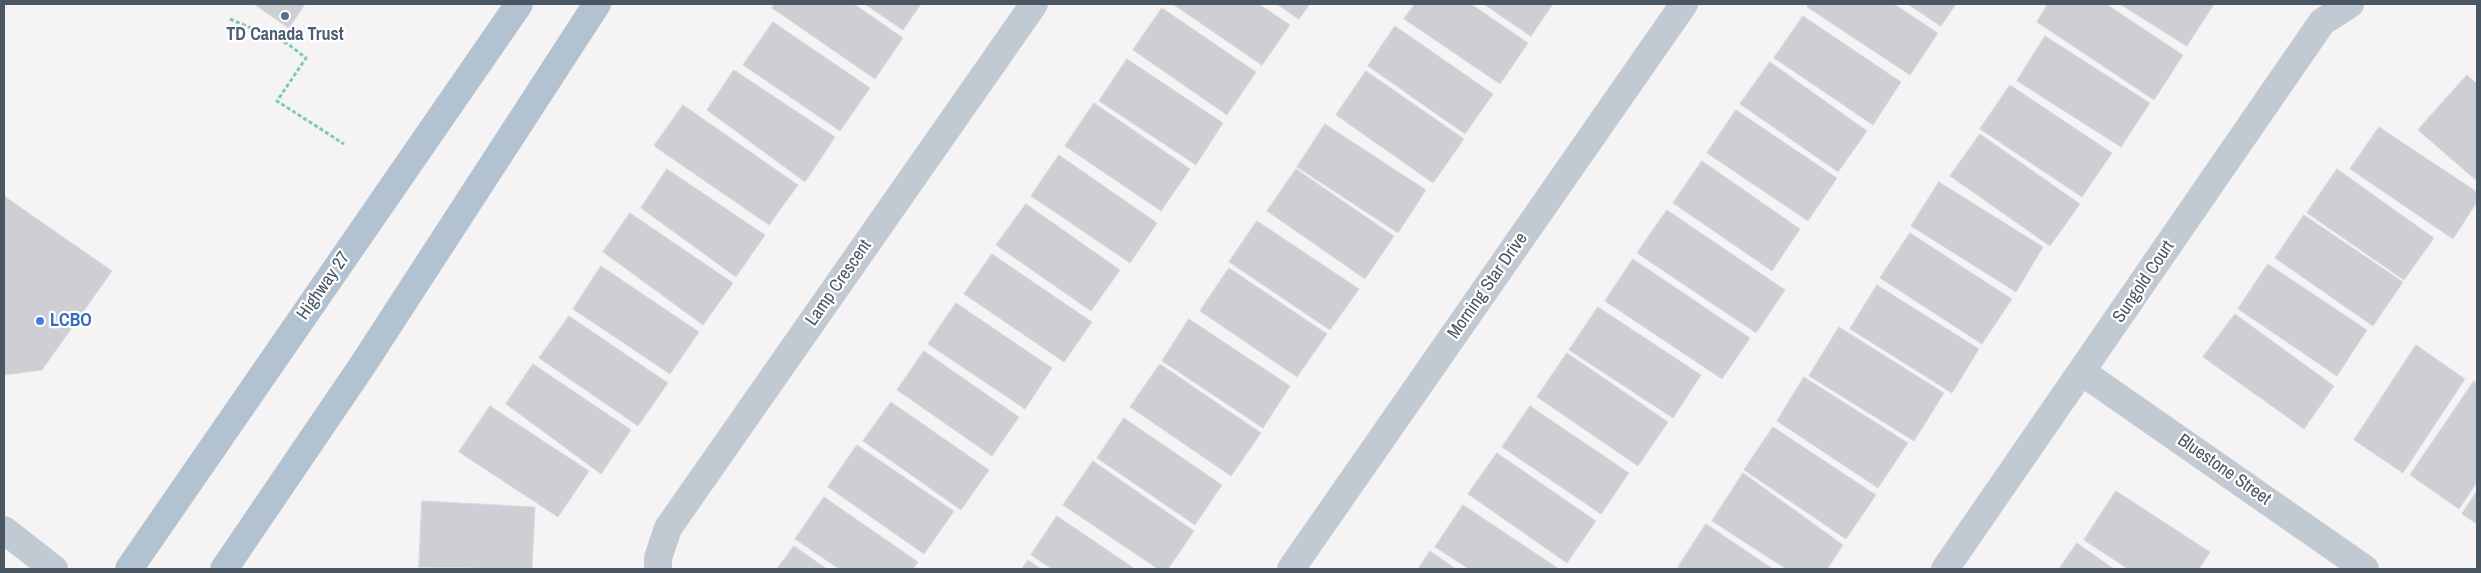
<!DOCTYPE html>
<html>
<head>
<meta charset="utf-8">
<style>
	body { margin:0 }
	#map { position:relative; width:2481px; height:573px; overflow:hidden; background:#f5f3f3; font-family:"Archivo Narrow",sans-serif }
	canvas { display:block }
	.frame { position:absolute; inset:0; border:5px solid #4a5661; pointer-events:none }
</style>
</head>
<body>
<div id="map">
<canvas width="2481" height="573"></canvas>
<div class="frame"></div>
</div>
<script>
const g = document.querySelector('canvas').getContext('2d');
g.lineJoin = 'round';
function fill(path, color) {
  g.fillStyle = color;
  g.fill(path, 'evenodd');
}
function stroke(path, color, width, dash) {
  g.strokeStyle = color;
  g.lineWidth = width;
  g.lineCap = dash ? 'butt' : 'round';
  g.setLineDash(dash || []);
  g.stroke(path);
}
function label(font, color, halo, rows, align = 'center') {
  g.font = font + ' "Archivo Narrow",sans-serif';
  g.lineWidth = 4.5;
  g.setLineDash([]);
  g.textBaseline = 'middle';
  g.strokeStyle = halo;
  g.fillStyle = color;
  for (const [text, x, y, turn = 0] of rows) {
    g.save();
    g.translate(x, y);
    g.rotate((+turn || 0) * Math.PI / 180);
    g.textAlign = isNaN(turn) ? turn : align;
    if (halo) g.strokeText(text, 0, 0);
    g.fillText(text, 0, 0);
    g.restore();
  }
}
const building = new Path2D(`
	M254,4h51l-16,24z
	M775,4h79l49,34 -28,41 -103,-71z
	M865,4h56l-18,26z
	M1173,4h86l31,21 -28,40z
	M1277,4h33l-11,15z
	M1415,4h56l57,39 -28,41 -96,-65z
	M1484,4h69l-22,32z
	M1809,4h85l44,29 -28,42 -103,-68z
	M1908,4h48l-15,22z
	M2048,4h58l77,51 -29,45 -117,-78z
	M2120,4h94l-27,42z
	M1162,8l94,64 -29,43 -94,-65z
	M1803,16l98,66 -28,43 -99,-67z
	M773,22l97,66 -30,43 -97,-66z
	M1395,26l98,68 -28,40 -97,-68z
	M2045,36l105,67 -29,44 -104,-66z
	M1127,59l96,64 -27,42 -97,-64z
	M1770,62l97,69 -29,41 -98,-68z
	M734,70l101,67 -30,45 -98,-72z
	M1366,71l98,68 -31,44 -97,-68z
	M2467,75l10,9v97l-59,-51z
	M2010,85l102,68 -30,44 -102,-68z
	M1094,103l96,66 -29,42 -96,-65z
	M683,105l115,80 -29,40 -115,-79z
	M1736,110l101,68 -29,43 -101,-68z
	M1325,124l101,66 -28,43 -101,-66z
	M2379,127l98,65v10l-24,37 -103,-70z
	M1980,134l100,70 -30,42 -100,-70z
	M1059,155l98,68 -27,40 -99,-67z
	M1702,161l98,68 -28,42 -99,-68z
	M667,169l98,66 -29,42 -95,-69z
	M1296,169l98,67 -29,43 -98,-68z
	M2337,169l97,69 -30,42 -97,-67z
	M1939,182l104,65 -27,45 -105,-66z
	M4,196l108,75 -70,99 -38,5z
	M1026,204l94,66 -29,41 -95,-66z
	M1667,210l118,80 -29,43 -119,-80z
	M630,213l103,70 -30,42 -100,-73z
	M2304,215l99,67 -30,44 -98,-68z
	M1257,221l102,68 -29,41 -101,-68z
	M1910,233l102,66 -30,45 -102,-66z
	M992,254l100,68 -28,40 -100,-68z
	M1633,259l117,79 -28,41 -117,-78z
	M2268,264l99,66 -30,46 -99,-67z
	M601,266l98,66 -29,42 -97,-65z
	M1229,268l98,66 -30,43 -97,-66z
	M1877,285l102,64 -27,44 -102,-64z
	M956,303l96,65 -27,41 -97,-65z
	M1598,307l103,68 -28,43 -104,-68z
	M2235,314l99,72 -30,43 -101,-72z
	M569,316l99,67 -30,43 -99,-68z
	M1189,319l101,67 -27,42 -101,-67z
	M1839,327l105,66 -30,48 -105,-65z
	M2416,345l49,34 -62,94 -49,-33z
	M924,351l95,66 -27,39 -95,-66z
	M1567,353l101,69 -30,44 -101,-69z
	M533,364l98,66 -30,44 -95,-70z
	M1160,364l101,69 -30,43 -101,-69z
	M1804,377l104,66 -30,45 -101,-67z
	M2474,381l3,2v99l-18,27 -49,-34z
	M891,402l98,68 -28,40 -98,-69z
	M490,406l99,65 -31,46 -99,-65z
	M1530,406l99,67 -28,41 -99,-67z
	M1124,418l98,67 -27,40 -98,-67z
	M1773,427l103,68 -30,44 -102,-69z
	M857,445l97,66 -30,43 -96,-67z
	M1497,453l99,68 -29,42 -99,-69z
	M1093,461l101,70 -26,38h-10l-95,-64z
	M1743,473l100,72 -16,24h-41l-74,-48z
	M2116,491l94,61 -11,17h-71l-44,-29z
	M2477,491v33l-15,-10z
	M824,497l94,65 -5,7h-74l-44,-30z
	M422,501l113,6 -3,62 -113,-2z
	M1463,505l96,64h-90l-34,-22z
	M1057,516l78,53h-83l-21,-14z
	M1706,524l67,45h-91l-4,-2z
	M2077,543l37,26h-55z
	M794,546l33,23h-50z
	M1430,551l26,18h-38z
	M1028,560l13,9h-19z`);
fill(building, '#cdcfd5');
stroke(building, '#d7d9de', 1);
stroke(new Path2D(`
	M230,19l58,25 18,14 -29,43 67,43`), '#7ad0a6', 3, [4, 2.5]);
stroke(new Path2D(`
	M2082,372l283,197
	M4,530l50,39
	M658,569v-11l10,-30 366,-524
	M1291,569l393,-565
	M1945,569l377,-547 28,-18`), '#c1cad2', 28);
stroke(new Path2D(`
	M129,569l390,-565
	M224,569l138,-203 235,-362`), '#b3c2d1', 28);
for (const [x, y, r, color] of [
	[285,16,5,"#5c6f8a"],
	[40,321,5,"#3f7fe0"]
]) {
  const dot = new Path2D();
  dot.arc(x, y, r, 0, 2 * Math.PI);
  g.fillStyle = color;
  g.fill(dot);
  stroke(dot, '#fff', 2);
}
label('bold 18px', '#4e5e75', '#fff', [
	["TD Canada Trust",285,35]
]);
label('18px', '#4a5661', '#fff', [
	["Sungold Court",2144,282,-56],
	["Lamp Crescent",839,283,-55],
	["Highway 27",324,286,-55],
	["Morning Star Drive",1488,286,-55],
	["Bluestone Street",2224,470,35]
]);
label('bold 18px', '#366cbe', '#fff', [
	["LCBO",50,321]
], 'left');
</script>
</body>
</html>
